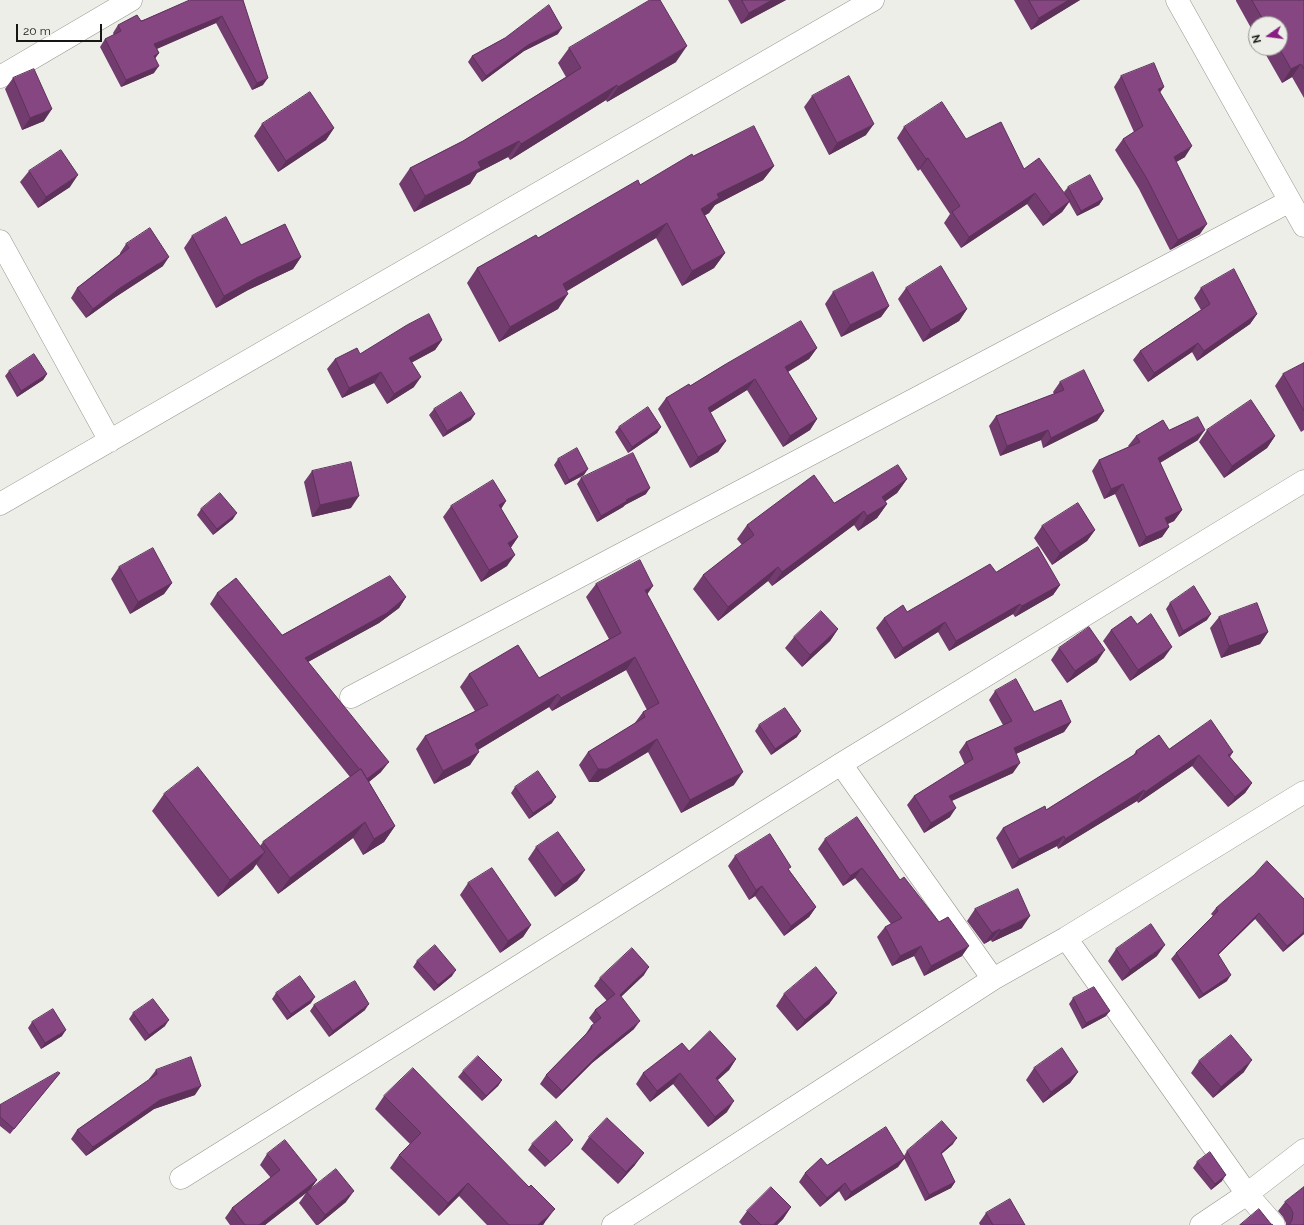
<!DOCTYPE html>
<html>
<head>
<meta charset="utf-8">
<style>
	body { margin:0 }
	#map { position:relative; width:1304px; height:1225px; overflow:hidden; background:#edeee8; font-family:Raleway,sans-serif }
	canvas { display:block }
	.north { position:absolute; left:1248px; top:16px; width:40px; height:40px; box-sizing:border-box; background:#edeee8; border:1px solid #979893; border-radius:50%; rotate:256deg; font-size:11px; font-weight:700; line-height:16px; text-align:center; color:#161614 }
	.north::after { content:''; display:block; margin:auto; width:14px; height:18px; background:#881e84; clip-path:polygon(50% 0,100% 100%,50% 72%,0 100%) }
	.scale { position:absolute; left:16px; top:24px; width:86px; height:18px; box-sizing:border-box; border:2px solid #161614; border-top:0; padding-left:5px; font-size:12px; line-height:14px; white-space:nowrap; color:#161614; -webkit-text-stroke:3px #edeee8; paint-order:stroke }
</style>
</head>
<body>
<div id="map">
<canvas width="1304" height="1225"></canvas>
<div class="north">N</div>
<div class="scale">20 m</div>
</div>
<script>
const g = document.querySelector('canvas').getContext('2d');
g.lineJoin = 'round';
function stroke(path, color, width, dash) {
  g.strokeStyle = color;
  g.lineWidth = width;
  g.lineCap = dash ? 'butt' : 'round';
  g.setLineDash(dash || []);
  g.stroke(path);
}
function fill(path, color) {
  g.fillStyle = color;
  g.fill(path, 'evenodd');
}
const minor = new Path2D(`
	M1177,0l127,226
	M0,77l131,-77
	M0,241l110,200
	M0,504l873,-504
	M351,697l939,-496
	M841,764l152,215
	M1066,938l181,256 27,31
	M181,1178l660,-414 463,-283
	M613,1225l380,-246 73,-41 238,-146
	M1201,1225l46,-31 57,-44`);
stroke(minor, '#969691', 23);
stroke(minor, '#fff', 22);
fill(new Path2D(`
	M243,0l20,85 -11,5 -36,-67 -59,26 2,4 -4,5 -1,15 -33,14 -21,-40 5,-8 9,-4 -1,-2 5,-8z
	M728,0h58l-45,24z
	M1014,0h66l-49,30z
	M1236,0h68v98l-12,-21 -10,6 -20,-35h18v-24h-24v13l-20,-36z
	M558,34l-34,17 -42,31 -14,-20 4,-6 33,-18z
	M569,48l107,14 -69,40 -1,-2 -96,60 -2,-3 -31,16 -7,11 -56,28 -15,-28 11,-16 53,-27 103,-64 -8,-14z
	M1121,76l39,16 25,65 -9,5 24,72 -30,16 -31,-61 -24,-39 8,-11 11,-7 -20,-45z
	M13,78l31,43 -22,9 -17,-41z
	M812,96l54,39 -37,20 -25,-48z
	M262,124l72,4 -8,12 -48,32 -24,-36z
	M904,127l62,12 58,30 41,26 -1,-3 4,-5 35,12 -4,6 -22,11 -8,-14 -7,10 -19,14 -16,-22 -66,44 -17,-25 6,-9 -30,-45 -2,2 -21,-33z
	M693,156l81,10 -11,14 -48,25 -6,8 -4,2 20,38 -11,15 -32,18 -26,-48 -89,53 -9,18 -59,33 -32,-59 10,-15 61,-30 102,-53z
	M29,171l41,16 -32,21 -18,-26z
	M192,236l49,9 60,12 -8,12 -45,21 -32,18 -32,-60z
	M126,244l37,22 -49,32 -28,20 -15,-20 6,-10 43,-34v-1z
	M906,288l61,21 -8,12 -36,21 -25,-43z
	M1201,288l56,26 -7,10 -53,37 -5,-9 -44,30 -15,-22 7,-9 61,-41 -7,-12z
	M833,292l56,14 -8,11 -40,20 -16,-33z
	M442,340l-7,10 -23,12 2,25 -27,17 -13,-21 -32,15 -15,-29 8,-10z
	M817,348l-8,11 -21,13 29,47 -7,11 -27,17 -36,-57 -37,23 16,28 -8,11 -28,16 -32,-59 8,-11 24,-12 36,-22z
	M1304,363v67l-3,2 -26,-46 8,-12z
	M9,371l38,3 -4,6 -26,17 -12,-21z
	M1060,382l44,29 -7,10 -54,27 -2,-8 -41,16 -11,-30 7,-10 58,-22 -1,-2z
	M434,409l37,11 -28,17 -14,-22z
	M619,427h42l-4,6 -29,20 -13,-21z
	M1169,430l29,10 -38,23 22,47 -8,11 -6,3 1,3 -7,10 -23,10 -24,-53 -11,5 -12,-28 7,-11 30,-13 -1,-1 8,-10z
	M1207,430l68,6 -8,12 -43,30 -25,-36z
	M558,459l26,16 -19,10 -11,-20z
	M312,471l39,37 -39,9 -8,-35z
	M581,478l65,16 -21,11 -2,2 -26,15 -20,-38z
	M907,479l-10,14 -12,8 2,3 -10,14 -19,13 -4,-6 -82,61 -4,-5 -50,40 -25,-32 10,-14 39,-30 -5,-6 10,-14 87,-22z
	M506,501l-5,8 17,28 -7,10 -4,19 -26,16 -38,-65 8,-11z
	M201,509l32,10 -20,16 -16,-20z
	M1042,526l53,4 -8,11 -35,24 -18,-27z
	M119,567l53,16 -8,11 -34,20 -19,-35z
	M996,572l64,13 -7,10 -38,22 -2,-3 -64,37 -11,-19 -43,27 -19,-31 8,-10 23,-6z
	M596,584l51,10 87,191 -53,28 -33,-61 -50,30h-9l-10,-17 9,-13 46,-28 9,-12 4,-2 -21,-40 -74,41 -3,-4 -71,43 -8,15 -36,19 -18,-35 9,-13 50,-25 -15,-24 9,-13 70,4 70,-39 -23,-42z
	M217,593l65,42 124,-38 -7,11 -20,15 -71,39 73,110 -12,10 26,44 -11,16 -21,13 -10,-17 -75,56 -22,-30 -3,5 -35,28 -66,-86 12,-17 96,52 3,-4 87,-65 -140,-173z
	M1170,603l37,17 -28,17 -13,-28z
	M1219,617l49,15 -8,12 -39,14 -11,-30z
	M1137,624l27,34 -34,23 -27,-40 8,-11z
	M838,629l-8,12 -28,26 -17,-19 9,-11z
	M1059,648l38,14 -30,21 -16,-23z
	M995,691l39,21 37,10 -7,10 -48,22 -3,19 -61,28 -2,16 -26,16 -17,-28 7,-9 51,-31 -6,-13 7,-10 37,-17 -14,-25z
	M759,725l38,12 -26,18 -16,-24z
	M1169,749l64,3 -3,5 22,26 -7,10 -17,14 -36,-41 -54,37 -1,-2 -79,48 -1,-3 -45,23 -16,-31 7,-10 43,-18 87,-54 3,-5z
	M515,787l37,16 -23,16 -18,-26z
	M825,839l75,41 62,76 -38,20 -10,-20 -22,10 -15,-29 8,-10 6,-3 -36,-46 -12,8 -25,-37z
	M536,847l49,23 -8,11 -22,16 -27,-38z
	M735,856l54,14 27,37 -7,10 -25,19 -29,-40 -6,4 -21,-34z
	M468,883l63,42 -8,12 -23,16 -40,-58z
	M1304,899v35l-21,18 -28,-33 -37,36 9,26 -28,18 -28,-40 5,-6 37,-37 -2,-2 5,-6z
	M975,909l47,19 -30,14 -1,-2 -7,4 -17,-23z
	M1116,949l41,7 -35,25 -14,-20z
	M417,961l35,15 -18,15 -21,-24z
	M644,975l-23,22 13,32 -42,34 -36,36 -16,-15 6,-9 39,-40 6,-9 3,-2 -5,-6 6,-8 12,-9 -13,-15 6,-8z
	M276,993l35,10 -24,17 -15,-21z
	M837,993l-8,11 -32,27 -21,-25 8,-12z
	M1073,998l33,18 -24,13 -13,-25z
	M314,1005l51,5 -36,27 -19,-26z
	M133,1013l32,13 -20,15 -16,-22z
	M32,1022l30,14 -21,13 -13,-21z
	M689,1051l47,8 -7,11 -12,10 10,32 -19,15 -35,-43 -23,18 -14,-18 7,-11z
	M1199,1061l45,11 -31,26 -22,-25z
	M1034,1068l44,4 -8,11 -27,20 -17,-23z
	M156,1070l39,25 -41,14 -68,47 -15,-17 6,-9 73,-50 -1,-1z
	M463,1071l39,9 -4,6 -16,15 -24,-24z
	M60,1073l-5,6 -45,55 -10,-8v-21z
	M384,1096l161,126 -2,3h-56l-28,-29 -20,20 -49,-48 9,-13 11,-11 -35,-35z
	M589,1137l46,28 -17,19 -37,-35z
	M573,1140l-4,5 -24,22 -17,-17 4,-6z
	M953,1144l-12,10 14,28 -4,6 -26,13 -21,-43 -6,9 -53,34 -6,-10 -19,16 -21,-25 6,-9 22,-8 77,-9 3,-5z
	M267,1154l50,26 -6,8 35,14 -28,23h-2l-17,-22 7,-10 -41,32h-35l-5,-7 7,-10 39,-30 -11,-13z
	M1197,1162l25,19 -11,9 -18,-22z
	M1304,1187v38h-18v-2l-3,-6 -5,-6 7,-9z
	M791,1207l-8,12 -6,6h-35l-3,-3 8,-11z
	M986,1213l39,12h-45l-1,-2z`), '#723c6f');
fill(new Path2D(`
	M772,0h14l-45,24 8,-11z
	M1069,0h11l-49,30 8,-12z
	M222,16l-6,7 -67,29 5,-8z
	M562,28l-4,6 -34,17 -42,31 4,-6 42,-31z
	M687,46l-11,16 -69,40 11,-15z
	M159,53l-5,7v-4z
	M1301,64l-9,13 -10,6 9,-14z
	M159,66l-5,7 -33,14 5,-7z
	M268,78l-5,7 -11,5 5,-7z
	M617,85l-11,15 -96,60 11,-16z
	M1164,87l-8,11 2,-9z
	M52,109l-8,12 -22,9 8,-12z
	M874,124l-8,11 -37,20 8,-12z
	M334,128l-8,12 -48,32 8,-11z
	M519,141l-11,16 -31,16 -7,11 -56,28 11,-16 53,-34z
	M1192,146l-7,11 -19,11 8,-11z
	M928,158l-8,11 -2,2 8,-12z
	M774,166l-11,14 -48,25 -6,8 -18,11 10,-15 16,-15z
	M78,175l-8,12 -32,21 8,-11z
	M1035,193l-8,11 -66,44 8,-11z
	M1103,199l-4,6 -22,11 4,-5z
	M1070,201l-8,11 -19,14 8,-11z
	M667,223l-11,15 -103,61 10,-15z
	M1207,224l-7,10 -30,16 8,-10z
	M725,253l-11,15 -32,18 10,-15z
	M169,257l-6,9 -49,32 -28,20 7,-9 27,-21z
	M301,257l-8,12 -45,21 -32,18 8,-12 32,-18z
	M568,294l-10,15 -59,33 11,-15z
	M889,306l-8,11 -40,20 9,-12z
	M967,309l-8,12 -36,21 8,-12z
	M1257,314l-7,10 -53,37 7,-10z
	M442,340l-7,10 -33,18 7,-10z
	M1198,343l-6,9 -44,30 6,-9z
	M817,348l-8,11 -32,19 8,-11z
	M381,372l-7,11 -32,15 7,-10z
	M47,374l-4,6 -26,17 4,-6z
	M421,377l-7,10 -27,17 7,-10z
	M755,379l-8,11 -47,29 8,-11z
	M1104,411l-7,10 -54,27 8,-10z
	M475,414l-4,6 -28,17 4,-6z
	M817,419l-7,11 -27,17 7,-11z
	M661,427l-4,6 -29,20 4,-6z
	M1048,430l-7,10 -41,16 7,-10z
	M1205,430l-7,10 -47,28 7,-10z
	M1275,436l-8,12 -43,30 8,-12z
	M726,441l-8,11 -28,16 8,-11z
	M588,469l-4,6 -19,10 4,-5z
	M907,479l-10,14 -25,18 10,-14z
	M1123,484l-8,10 -11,5 7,-10z
	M650,488l-4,6 -21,11 -2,2 -26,15 4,-6 25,-16z
	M359,496l-8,12 -39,9 8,-12z
	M506,501l-8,12 1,-8z
	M887,504l-10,14 -19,13 9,-15z
	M1182,510l-8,11 -16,7 7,-10z
	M864,511l-10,14 -82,61 10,-14z
	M237,513l-4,6 -20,16 4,-6z
	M1169,527l-7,10 -23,10 7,-10z
	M1095,530l-8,11 -35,24 8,-12z
	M518,537l-8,12 -2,-6z
	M515,555l-8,11 -26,16 8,-12z
	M778,567l-10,14 -50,40 10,-14z
	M172,583l-8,11 -34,20 8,-12z
	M1060,585l-7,10 -38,22 7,-11z
	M653,586l-9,13 1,-9z
	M406,597l-7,11 -20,15 -82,45 8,-10z
	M1020,604l-7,10 -64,37 7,-10z
	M1211,614l-4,6 -28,17 4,-6z
	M945,622l-7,10 -43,27 8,-11z
	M838,629l-8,12 -28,26 8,-12z
	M1268,632l-8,12 -39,14 8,-12z
	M1172,647l-8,11 -34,23 8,-11z
	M1105,650l-8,12 -30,21 8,-12z
	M635,657l-9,13 -74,41 9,-13z
	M558,694l-9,13 -83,50 9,-13z
	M1071,722l-7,10 -57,26 7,-10z
	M801,731l-4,6 -26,18 4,-6z
	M657,739l-9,13 -50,30h-9l9,-13z
	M479,752l-9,13 -36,19 9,-13z
	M1199,755l-7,11 -54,37 7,-11z
	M389,762l-8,10 -21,17 7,-10z
	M1020,763l-7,10 -71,32 7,-9z
	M743,772l-9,13 -53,28 9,-13z
	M1252,783l-7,10 -17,14 7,-10z
	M1144,790l-7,11 -79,48 7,-10z
	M556,797l-4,6 -23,16 4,-6z
	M956,808l-6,9 -26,16 7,-10z
	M365,822l-12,16 -75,56 12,-16z
	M395,826l-11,16 -21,13 11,-16z
	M1064,836l-7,10 -45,23 7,-10z
	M265,852l-12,17 -35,28 12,-17z
	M862,868l-7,10 -12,8 7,-10z
	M585,870l-8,11 -22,16 8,-12z
	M762,886l-7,10 -6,4 7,-10z
	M816,907l-7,10 -25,19 7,-10z
	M1259,913l-4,6 -42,41 5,-6z
	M1030,916l-8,12 -30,14 8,-11z
	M531,925l-8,12 -23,16 8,-12z
	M1000,929l-9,11 -7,4 8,-11z
	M1304,932v2l-21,18 4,-6z
	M1165,945l-8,11 -35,25 8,-11z
	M921,946l-7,10 -22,10 8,-10z
	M969,946l-7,10 -38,20 7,-10z
	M649,967l-5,8 -30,28 6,-8z
	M456,970l-4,6 -18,15 4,-6z
	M1231,975l-4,6 -28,18 4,-5z
	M837,993l-8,11 -32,27 8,-11z
	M315,997l-4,6 -24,17 4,-6z
	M369,1004l-4,6 -36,27 4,-6z
	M1110,1011l-4,5 -24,13 4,-6z
	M169,1020l-4,6 -20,15 4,-6z
	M640,1021l-6,8 -42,34 -36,36 6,-8 36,-36z
	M66,1030l-4,6 -21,13 4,-6z
	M736,1059l-7,11 -21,19 8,-11z
	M1252,1060l-8,12 -31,26 8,-11z
	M1078,1072l-8,11 -27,20 8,-11z
	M680,1073l-7,11 -23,18 7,-11z
	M502,1080l-4,6 -16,15 4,-5z
	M201,1086l-6,9 -41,14 -68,47 7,-9 67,-47z
	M734,1101l-7,11 -19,15 7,-10z
	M957,1138l-4,6 -16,14 4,-5z
	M573,1140l-4,5 -24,22 5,-5z
	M644,1153l-9,12 -17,19 8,-12z
	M905,1158l-7,9 -53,34 6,-9z
	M1226,1175l-4,6 -11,9 4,-6z
	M317,1180l-7,10 -3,2 -1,1 -41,32h-6z
	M955,1182l-4,6 -26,13 4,-6z
	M468,1183l-9,13 -20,20 9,-13z
	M845,1183l-6,8 -19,16 7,-9z
	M354,1191l-8,11 -28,23 7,-10z
	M791,1207l-8,12 -6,6h-4z
	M555,1209l-10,13 -2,3h-5z`), '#5d315a');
const building = new Path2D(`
	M190,0h53l25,78 -11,5 -35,-67 -68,28 5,9 -5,3 5,10 -33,14 -21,-41 16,-8 -3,-6 19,-10 4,6z
	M650,0h10l27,46 -69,41 -1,-2 -96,59 -2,-3 -41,21 3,6 -56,28 -15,-28 53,-27 118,-73 -12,-20z
	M742,0h30l-23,13z
	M1029,0h40l-30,18z
	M1252,0h52v69l-3,-5 -10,5 -12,-21h1v-24h-14z
	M549,5l13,23 -34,17 -42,31 -14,-20 33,-18z
	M1154,63l10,24 -6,2 34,57 -18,11 33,67 -29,16 -31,-61 -24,-40 20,-13 -22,-50z
	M34,69l18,40 -22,9 -17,-40z
	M849,76l25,48 -37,19 -25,-47z
	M310,92l24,36 -48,33 -24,-37z
	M942,102l24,37 35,-17 23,47 15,-11 31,43 -19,14 -16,-22 -66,44 -17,-25 8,-6 -32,-48 -2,1 -22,-32z
	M754,126l20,40 -57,28 2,4 -18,11 24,44 -33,18 -25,-48 -104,61 5,10 -58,33 -33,-59 59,-33 2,3 100,-58 2,5 52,-31 1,2z
	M61,150l17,25 -32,22 -17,-26z
	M1090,175l13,24 -22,12 -13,-24z
	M226,217l15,28 44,-21 16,33 -45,21 -32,18 -32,-60z
	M150,228l19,29 -49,31 -27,21 -16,-21 52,-40 -3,-4z
	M941,266l26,43 -36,21 -25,-42z
	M1234,269l23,45 -53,37 -6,-8 -44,30 -14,-22 70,-47 -9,-16z
	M873,272l16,34 -39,19 -17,-33z
	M429,314l13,26 -33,18 12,19 -27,17 -13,-22 -32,16 -14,-29 22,-11 3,6 47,-29z
	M801,321l16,27 -32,19 32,52 -27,17 -35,-57 -47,29 18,33 -28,16 -32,-59 23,-14 1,2 36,-22z
	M34,354l13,20 -26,17 -12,-20z
	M1304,363v48l-21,-37z
	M1084,370l20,41 -53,27 -3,-8 -41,16 -11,-30 68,-26 -4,-8z
	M461,392l14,22 -28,17 -13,-22z
	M1251,400l24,36 -43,30 -25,-36z
	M648,407l13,20 -29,20 -13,-20z
	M1198,417l7,13 -47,28 24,52 -17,8 4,9 -23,10 -23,-53 -12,5 -12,-29 41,-18 -4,-6 27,-16 6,10z
	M577,448l11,21 -19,11 -11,-21z
	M633,453l17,35 -24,12 1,1 -26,15 -20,-38z
	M351,462l8,34 -39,9 -8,-34z
	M898,465l9,14 -25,18 5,7 -20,12 -3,-5 -82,61 -4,-5 -50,40 -25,-32 51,-40 -7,-10 67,-50 20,28z
	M493,480l13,21 -7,4 19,32 -10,6 7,12 -26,15 -38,-64z
	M220,493l17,20 -20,16 -16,-20z
	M1078,503l17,27 -35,23 -18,-27z
	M1038,547l22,38 -38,21 -2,-2 -64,37 -11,-19 -42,26 -19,-30 19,-13 4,7 83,-48 6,8z
	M153,548l19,35 -34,19 -19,-35z
	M640,560l13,26 -8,4 5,9 93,173 -53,28 -33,-61 -50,30h-9l-10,-17 57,-35 -2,-5 16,-9 -24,-46 -74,41 -3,-4 -83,50 4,8 -36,19 -18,-35 63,-31 -19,-31 49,-29 21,33 82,-45 -25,-49z
	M390,576l16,21 -19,16 -82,45 84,104 -22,17 -6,-10 -1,1 -143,-177 19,-15 46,57z
	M1194,586l17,28 -28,17 -13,-28z
	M1257,603l11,29 -39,14 -10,-29z
	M821,611l17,18 -28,26 -16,-18z
	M1151,614l21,33 -34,23 -27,-40 20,-14 6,8z
	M1089,627l16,23 -30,21 -16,-23z
	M1016,679l18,33 27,-12 10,22 -57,26 6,15 -71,33 7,12 -25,15 -17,-27 59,-37 -7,-17 46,-21 -17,-30z
	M785,708l16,23 -26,18 -16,-24z
	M1211,720l22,32 -5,3 24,28 -17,14 -36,-42 -54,37 -1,-2 -79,49 -1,-3 -45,23 -16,-31 42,-22 1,4 91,-57 -1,-2 23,-16 10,14z
	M198,767l67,85 -35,28 -66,-86z
	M361,769l34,57 -21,13 -9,-17 -75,56 -27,-36z
	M538,771l18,26 -23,16 -18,-26z
	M857,817l43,63 4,-3 35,45 9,-5 21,29 -38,20 -10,-20 -21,10 -15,-29 17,-9 -40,-50 -12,8 -25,-37z
	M558,832l27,38 -22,15 -27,-38z
	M770,834l21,33 -3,2 28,38 -25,19 -29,-40 -6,4 -21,-34z
	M1267,861l37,38v33l-17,14 -28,-33 -41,41 13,21 -28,19 -27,-41 42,-42 -2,-3 38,-33z
	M492,868l39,57 -23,16 -40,-58z
	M1018,889l12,27 -30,15v-2l-8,4 -17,-24z
	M1151,924l14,21 -35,25 -14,-21z
	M435,945l21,25 -18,15 -21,-24z
	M632,948l17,19 -29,28 20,26 -42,34 -36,36 -16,-16 46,-47 -1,-2 10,-8 -6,-8 20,-16 -15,-16z
	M816,967l21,26 -32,27 -21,-26z
	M300,976l15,21 -24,17 -15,-21z
	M355,981l14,23 -36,27 -19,-26z
	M1094,987l16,24 -24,12 -13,-25z
	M153,999l16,21 -20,15 -16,-22z
	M53,1009l13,21 -21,13 -13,-21z
	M710,1031l26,28 -20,19 18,23 -19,16 -35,-44 -23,18 -14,-18 39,-30 7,8z
	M1231,1035l21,25 -31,27 -22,-26z
	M1062,1048l16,24 -27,20 -17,-24z
	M478,1056l24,24 -16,16 -23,-25z
	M191,1057l10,29 -41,14 -67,47 -16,-17 80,-56 -1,-4z
	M413,1068l116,119 2,-2 24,24 -17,16h-29l-41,-42 -20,20 -49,-48 22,-22 -37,-37z
	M58,1072l2,1 -46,56 -14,-12v-12z
	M607,1118l37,35 -18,19 -37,-35z
	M556,1121l17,19 -23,22 -18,-18z
	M942,1121l15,17 -16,15 14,29 -26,13 -22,-44z
	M886,1127l19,31 -54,34 -6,-9 -18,15 -22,-25 16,-15 6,7z
	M285,1140l32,40 -58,45h-14l-13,-17 48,-38 -13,-16z
	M1210,1152l16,23 -11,9 -18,-22z
	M336,1169l18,22 -29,24 -18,-23z
	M771,1187l20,20 -18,18h-12l-14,-14z
	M1304,1187v38h-15l3,-5 1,-7 -3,-6 -5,-5z
	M1010,1199l15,26h-32l-7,-12z
	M1259,1209l12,15 2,1h-33z`);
fill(building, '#854681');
stroke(building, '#5d315a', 1);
</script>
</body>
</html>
